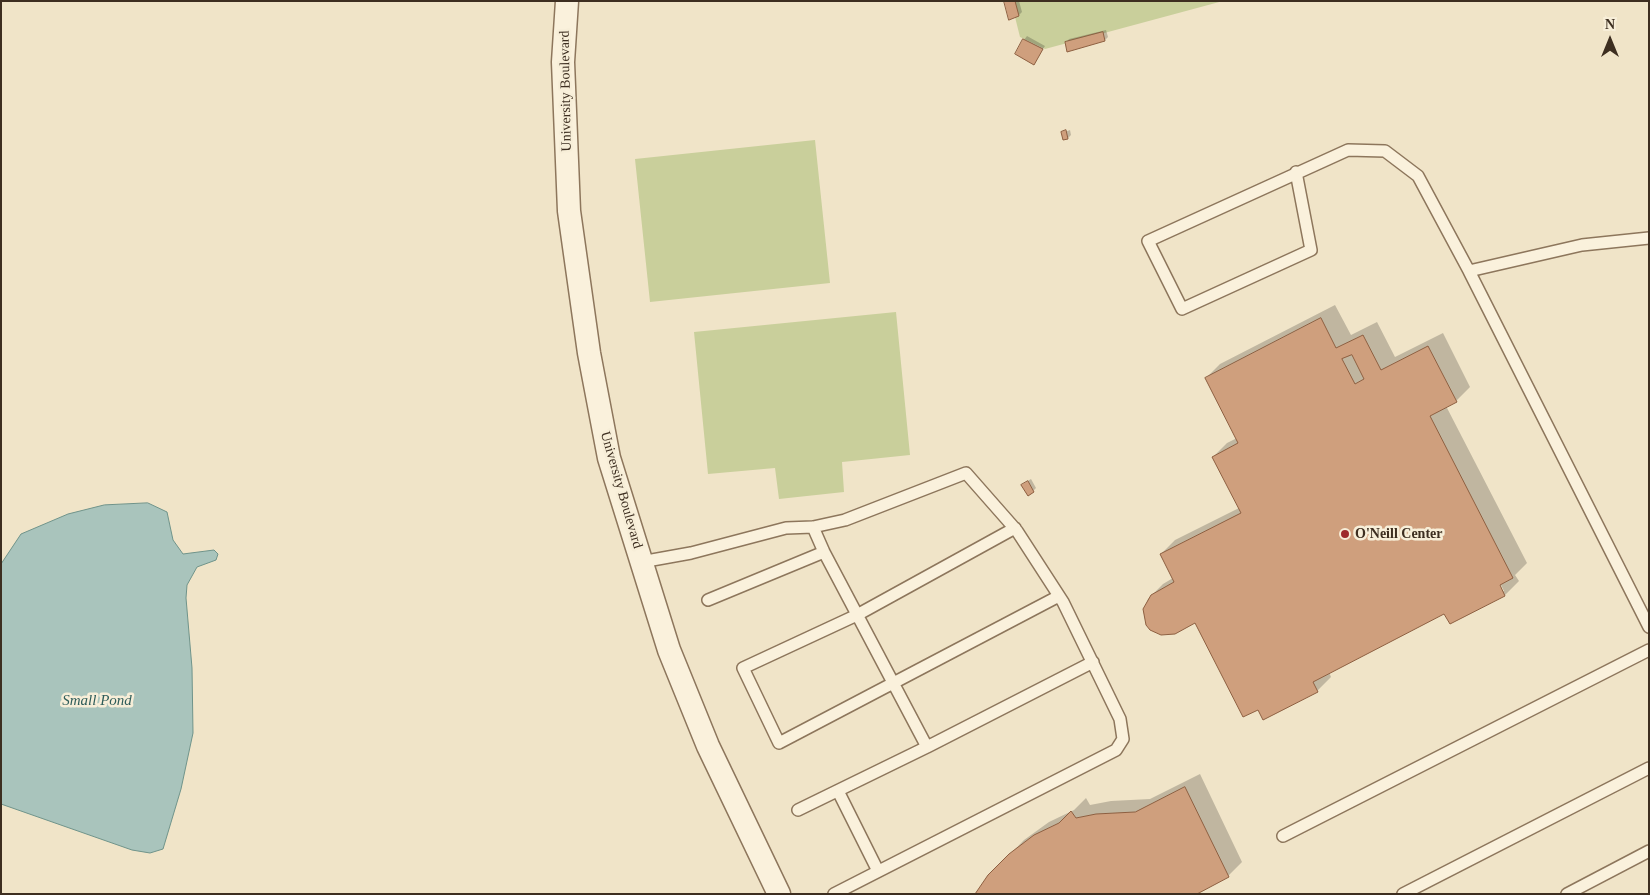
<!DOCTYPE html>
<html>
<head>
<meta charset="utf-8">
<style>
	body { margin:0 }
	#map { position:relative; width:1650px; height:895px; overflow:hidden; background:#f0e4c8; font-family:Georgia,serif }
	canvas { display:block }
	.frame { position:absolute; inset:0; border:2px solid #3d2e20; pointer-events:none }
	.north { position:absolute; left:1585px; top:15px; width:50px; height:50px; -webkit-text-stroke:4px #f7eed8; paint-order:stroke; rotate:0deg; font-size:14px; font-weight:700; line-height:20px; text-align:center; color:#3d2e20 }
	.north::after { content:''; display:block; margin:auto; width:18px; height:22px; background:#3d2e20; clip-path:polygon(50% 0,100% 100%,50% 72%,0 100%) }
</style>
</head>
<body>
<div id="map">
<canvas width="1650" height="895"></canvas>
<div class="frame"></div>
<div class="north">N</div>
</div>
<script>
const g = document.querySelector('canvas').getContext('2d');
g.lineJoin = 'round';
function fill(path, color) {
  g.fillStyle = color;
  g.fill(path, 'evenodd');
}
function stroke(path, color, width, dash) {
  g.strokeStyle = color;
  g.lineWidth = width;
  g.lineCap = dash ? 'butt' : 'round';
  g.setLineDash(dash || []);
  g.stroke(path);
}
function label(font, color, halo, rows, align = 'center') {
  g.font = font + ' Georgia,serif';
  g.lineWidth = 5;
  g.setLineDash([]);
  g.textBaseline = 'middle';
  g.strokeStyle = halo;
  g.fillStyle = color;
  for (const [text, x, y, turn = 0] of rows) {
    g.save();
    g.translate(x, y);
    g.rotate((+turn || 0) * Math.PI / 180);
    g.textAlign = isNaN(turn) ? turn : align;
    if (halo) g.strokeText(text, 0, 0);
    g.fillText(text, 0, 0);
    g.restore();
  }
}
fill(new Path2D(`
	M1011,1h212l-178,48 -25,-12z
	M815,140l15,143 -180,19 -15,-143z
	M896,312l14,143 -68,7 2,30 -65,7 -4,-31 -67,6 -14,-142z`), '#c9cf9b');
const water = new Path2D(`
	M148,503l19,9 6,28 10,14 31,-4 4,4 -2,6 -19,7 -10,18 -1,13 6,70 1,65 -12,56 -18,60 -13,4 -18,-3 -131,-46v-240l20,-30 47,-20 36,-9z`);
fill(water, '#a9c4bc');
stroke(water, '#6f938a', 1);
fill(new Path2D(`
	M1005,1h14l3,11 -3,3z
	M1106,30l2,7 -3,3 -39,3 3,-4z
	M1027,36l18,10 -11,17 -10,-23z
	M1065,130v2l5,-2 1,5 -3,3 -6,-6z
	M1335,305l16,30 26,-13 18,35 48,-24 27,54 -14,14 -10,5 81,157 -12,12 4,6 -14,14 -55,27 -5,-10 -116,60 2,5 -14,14 -58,17 -64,-86 -44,7 -7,-14v-6l4,-10 15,-15 10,-6 -12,-24 14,-14 64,-32 -26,-51 14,-14 10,-5 -31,-60 14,-14zM1498,579l6,12h-2z
	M1031,479l5,9 -3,3 -7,-9z
	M1200,774l42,88 -14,14h-239l35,-36 25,-18 25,-12 12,-12 4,7 21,-4 39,-2z`), '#0003');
const building = new Path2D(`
	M1004,1h11l4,15 -10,4z
	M1103,32l2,9 -38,11 -2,-10z
	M1023,39l20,10 -9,16 -19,-11z
	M1066,130l2,9 -5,1 -2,-8z
	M1321,318l15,30 27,-13 18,35 47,-24 29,56 -27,14 83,162 -13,7 5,11 -55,28 -6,-10 -131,68 5,10 -55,28 -5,-10 -15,7 -48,-94 -20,11 -14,1 -11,-5 -4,-5 -3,-16 8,-14 23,-13 -14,-28 81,-41 -29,-56 26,-14 -33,-65zM1352,355l12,24 -9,5 -13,-25z
	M1028,481l6,11 -6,4 -7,-11z
	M1185,787l44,90 -32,17h-222l13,-19 21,-21 25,-19 25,-12 12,-12 5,7 20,-4 39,-2z`);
fill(building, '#cf9f7d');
stroke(building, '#8d5f41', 1);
const lane = new Path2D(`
	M1296,172l15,78 -129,59 -34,-68 200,-91 37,1 33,25 51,95 180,356
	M1469,271l113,-26 67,-7
	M1015,528l-158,87 -114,53 36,75 280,-147
	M641,562l50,-9 95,-25 27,-1 32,-7 121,-47 51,58 46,71 57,117 3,20 -7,11 -282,144
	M708,600l116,-48
	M927,747l166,-85
	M838,791l40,80
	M798,810l129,-63 -103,-195 -11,-25
	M1283,836l366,-186
	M1403,894l246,-126
	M1567,894l82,-43`);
const street = new Path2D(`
	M567,1l-4,61 6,149 20,142 20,105 60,192 39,96 71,148`);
stroke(lane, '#8d765c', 14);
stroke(street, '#8d765c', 25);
stroke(lane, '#faf1dc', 11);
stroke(street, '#faf1dc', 22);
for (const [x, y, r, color] of [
	[1345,534,5,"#9e2a2b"]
]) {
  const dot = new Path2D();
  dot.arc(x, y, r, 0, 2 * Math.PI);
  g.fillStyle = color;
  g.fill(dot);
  stroke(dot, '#f7eed8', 2);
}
label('14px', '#3d2e20', '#f7eed8', [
	["University Boulevard",566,91,-91],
	["University Boulevard",621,490,74]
]);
label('bold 14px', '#3d2e20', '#f7eed8', [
	["O'Neill Center",1355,534]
], 'left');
label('italic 15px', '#2f5d5a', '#f7eed8', [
	["Small Pond",97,701]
]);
</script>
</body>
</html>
